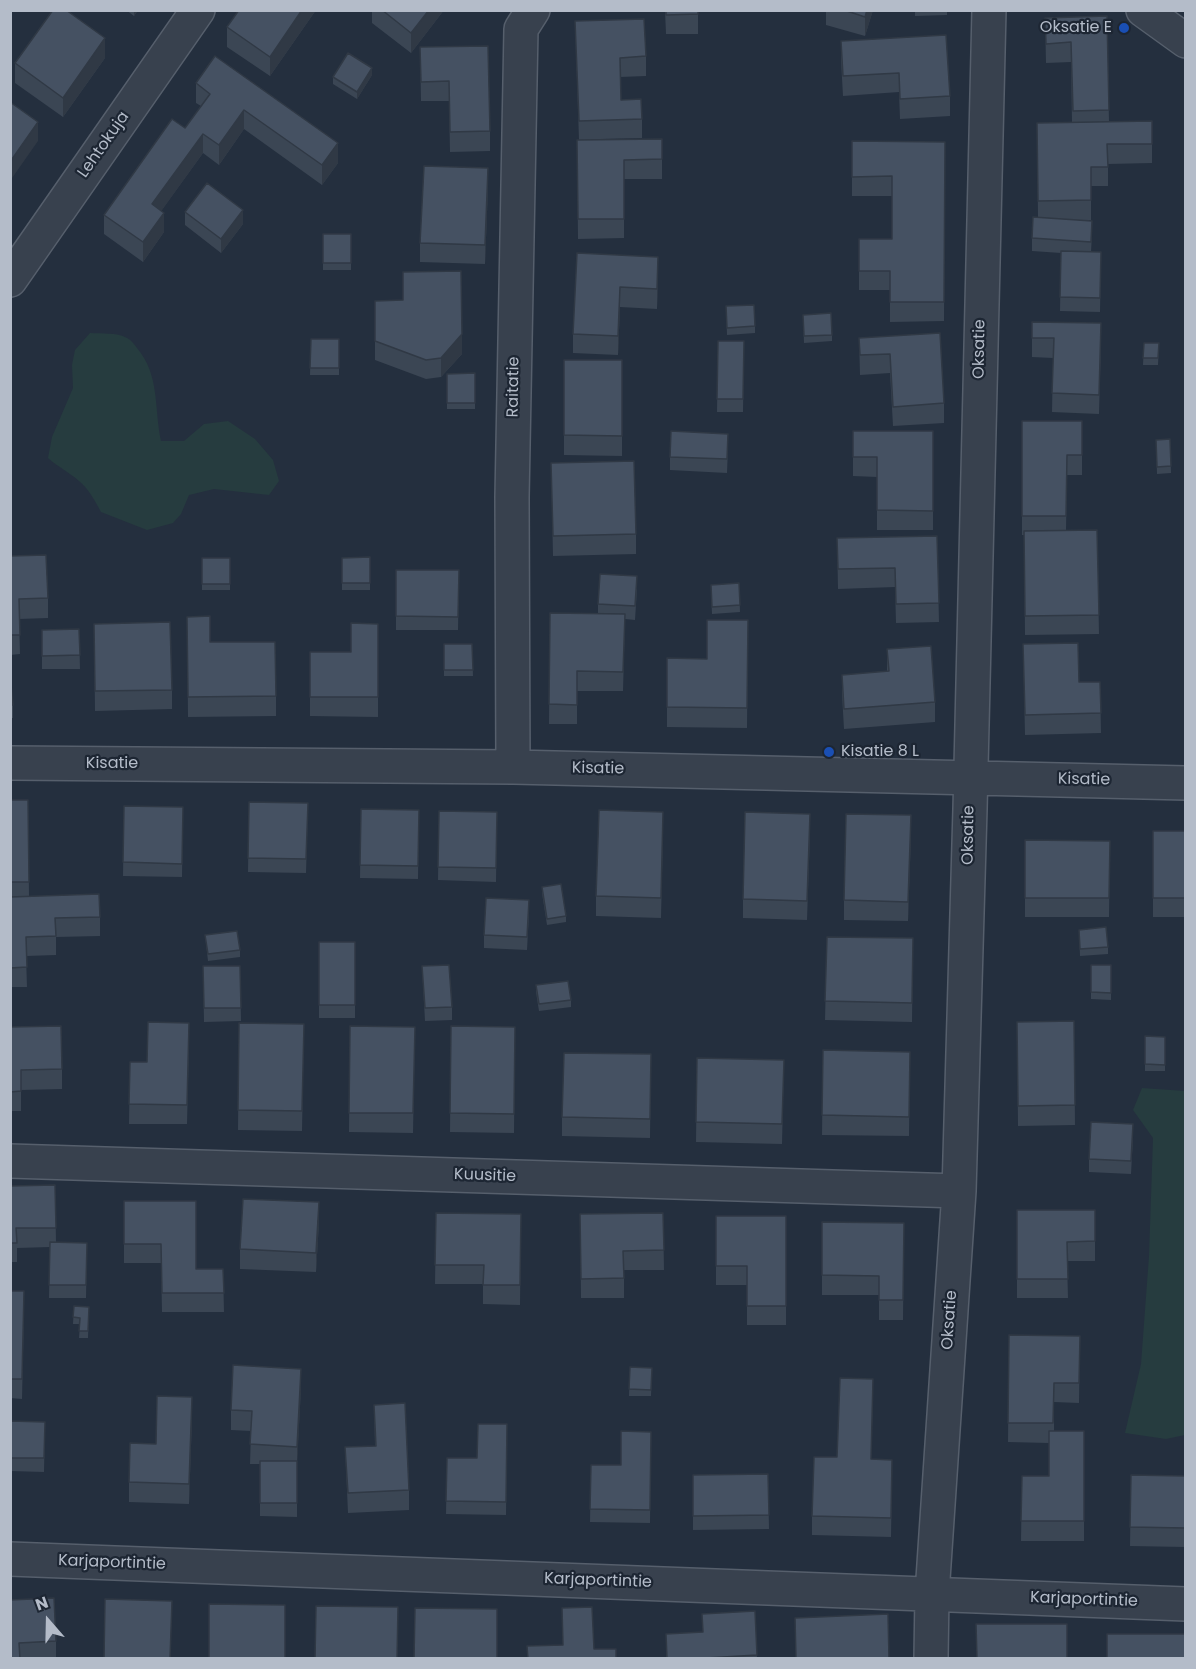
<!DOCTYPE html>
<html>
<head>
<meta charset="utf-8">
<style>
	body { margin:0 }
	#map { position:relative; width:1196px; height:1669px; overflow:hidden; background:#242f3e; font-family:Poppins,sans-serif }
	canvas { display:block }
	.frame { position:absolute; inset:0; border:12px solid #b4bcc9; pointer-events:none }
	.north { position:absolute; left:18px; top:1591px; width:60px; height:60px; -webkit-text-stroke:4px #1d2633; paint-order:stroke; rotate:340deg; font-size:16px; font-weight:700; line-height:24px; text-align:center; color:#b4bcc9 }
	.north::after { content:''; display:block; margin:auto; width:21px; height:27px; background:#b4bcc9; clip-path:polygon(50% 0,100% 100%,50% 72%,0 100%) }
</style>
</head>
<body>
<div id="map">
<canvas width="1196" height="1669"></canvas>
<div class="frame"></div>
<div class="north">N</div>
</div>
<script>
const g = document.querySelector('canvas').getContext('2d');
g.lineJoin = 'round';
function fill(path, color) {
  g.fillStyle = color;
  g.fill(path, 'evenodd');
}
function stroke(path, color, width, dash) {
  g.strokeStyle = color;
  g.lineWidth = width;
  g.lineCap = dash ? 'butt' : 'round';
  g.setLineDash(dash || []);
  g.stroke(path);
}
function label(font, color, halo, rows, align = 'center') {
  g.font = font + ' Poppins,sans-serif';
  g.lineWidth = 4.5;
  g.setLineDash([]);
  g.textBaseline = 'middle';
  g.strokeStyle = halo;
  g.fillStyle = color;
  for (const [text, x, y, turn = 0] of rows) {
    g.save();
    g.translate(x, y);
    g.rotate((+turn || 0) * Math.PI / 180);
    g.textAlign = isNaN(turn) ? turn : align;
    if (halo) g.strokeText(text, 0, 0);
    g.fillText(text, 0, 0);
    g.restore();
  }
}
fill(new Path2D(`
	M90,333c12,1 26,-1 37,5 4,2 7,6 10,10 23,27 17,60 24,93h23l20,-17 24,-3 27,18 18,21 6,21 -10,14 -55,-6 -25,6 -8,19 -8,9 -26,7 -46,-18c-6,-11 -12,-23 -22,-31 -10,-9 -21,-14 -31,-23l4,-21 21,-49 -1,-23 3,-15z
	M1142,1088l43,3v344l-19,4 -41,-6 16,-69 8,-108 4,-118 -20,-28z`), '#263c3f');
const minor = new Path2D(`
	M1143,10l43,31
	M10,280l188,-270
	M10,763l503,4 673,16
	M513,767l-1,-270 9,-468 12,-19
	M10,1161l949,30
	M10,1559l1176,45
	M931,1658l1,-64 27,-403 11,-382 19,-799`);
stroke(minor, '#565f6c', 36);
stroke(minor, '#38414e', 33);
fill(new Path2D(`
	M126,10h12l-4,6z
	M239,10h77l-46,66 -43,-29v-20z
	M372,10h72l-33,43 -39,-30z
	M646,10h52v24h-32l-1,-23h-19z
	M826,10h47l-8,26 -39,-11z
	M915,10h32v5l-32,1z
	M1107,16l2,106 43,-1v42l-44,1v22h-17v34h-18l19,14 -1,18h10l-1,60 -40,-1 1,-58 -29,-2v-13l6,-20 -1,-95 35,-1 -1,-60 -25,1 -1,-45z
	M575,21l71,35v20l-26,1 1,23 21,19v19l-39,1h59v40h-38v59l-46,1 -1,-99h2z
	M841,41l109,55v20l-50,3 -1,-27 -56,4 -2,-36z
	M420,47l70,84v20l-40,1 -1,-51h-28z
	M105,58l-42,59 -48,-34v-20z
	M372,75l-15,24 -24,-15v-7z
	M196,83l142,80 -16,22 -78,-56 -25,36 -16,-12 -42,58 3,21 -21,30 -39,-28v-19l81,-87 16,-22 -5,-3z
	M852,141l93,1 -1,179 -54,1v-32h-31v-51h33v-43h-40z
	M488,187l-3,77 -65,-2v-19z
	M185,212l58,12 -22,29 -36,-28z
	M323,234h28v36h-28z
	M577,253l81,24 -1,32 -37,-2 -2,48 -45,-2v-19z
	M403,300l59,54 -21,23 -15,2 -51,-19v-59z
	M726,306l29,20v7l-28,2z
	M803,315l29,20v6l-28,2z
	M1032,322l69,21 -2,71 -47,-2 1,-54 -21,-1z
	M940,333l4,70v20l-51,3 -3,-53 -30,2 -1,-37z
	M311,339h28v36h-29z
	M718,341h26l-1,71h-26z
	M1144,343h15l-1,22h-15z
	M564,360h58v96l-58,-1z
	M475,373v36h-28v-35z
	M1022,421h60v54h-15l-1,55h31l2,104 -74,1 -1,-100h-2z
	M853,431h80v99h-56v-53l-24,-1z
	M1170,439l1,34 -14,1 -1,-34z
	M728,447l-1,26 -57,-3v-13z
	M551,463l85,71v20l-83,2z
	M937,536l2,86 -43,1 -1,-36 -57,2 -1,-51z
	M10,556l38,42v20l-29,1 1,35 -10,1z
	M370,557v33h-28v-32z
	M202,558h28v32h-28z
	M396,570h63l-1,60h-62z
	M739,583l1,29 -28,2 -1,-22z
	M637,589l-2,31 -10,-1 -2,72h-46v33h-28l1,-111 48,1v-10z
	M187,617l23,25 66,54v20l-88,1z
	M748,620l-1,108 -80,-1v-69l40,1z
	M94,624l78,66v19l-77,2z
	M378,624v93l-68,-1v-64h41z
	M79,629l1,40h-38v-39z
	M444,644h28l1,32h-29z
	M1023,644l56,38h21l1,51 -76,2z
	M887,649l48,53v20l-91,7 -2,-35v-19l45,-4z
	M10,674l3,31v13h-3z
	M10,800h18l1,96 71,21v19l-44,1v18l-30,1 1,31h-17z
	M249,802l59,1 -2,70 -58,-1z
	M124,806l59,1 -1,70 -59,-1z
	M361,809l58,1 -1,69 -58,-1z
	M439,811l58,1 -1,70 -58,-2z
	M663,831l-2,87 -65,-2v-20z
	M1153,831h32v86h-32z
	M810,833l-3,87 -64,-2v-19z
	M911,835l-3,86 -64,-1v-20z
	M1025,840l85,1 -1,76h-84z
	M542,887l24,29v6l-19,3 -5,-32z
	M529,913l-2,37 -43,-2v-13z
	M1079,930l29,17v7l-28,2z
	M205,935l35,15v7l-32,4z
	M827,937l86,1 -1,84 -87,-2z
	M319,942h36v76h-36z
	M1091,965h20v35l-20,-1z
	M203,966h37l1,55 -37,1z
	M422,966l30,41v13l-27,1z
	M536,985l35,15v7l-32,4 -3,-19z
	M1074,1021l1,104 -57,1 -1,-104z
	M239,1023l65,1 -2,107 -64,-1z
	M350,1026l65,1 -2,106 -64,-1z
	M451,1026l64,1 -1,106 -64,-1z
	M10,1027l52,42v20l-41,1v21h-11z
	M1145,1036l20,1v34h-20z
	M189,1042l-2,82h-58l1,-62h17z
	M823,1050l87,2 -1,84 -87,-1z
	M651,1054l-1,84 -88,-2v-19z
	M697,1058l87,2 -2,84 -86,-2z
	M1133,1137l-2,37 -42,-2v-13z
	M55,1185l1,57 31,1 -1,55h-37l1,-51 -33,1v14h-7v-76z
	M124,1201l72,68h27l1,43h-62l-1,-49h-37z
	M1017,1210h78v51h-28l1,37h-51z
	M436,1213l85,1 -1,91 -37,-1v-20h-48z
	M663,1213l1,57h-40v28h-43l-1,-84z
	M716,1216h70v109h-39v-40h-31z
	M319,1222l-3,50 -76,-3v-20z
	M822,1222l82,1 -1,97h-24v-25h-57z
	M10,1291l14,19 -2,89 -12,-1z
	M74,1306l15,1 -1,31h-9l1,-14h-7z
	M1009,1335l71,1 -1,67 -25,-1v29h30v110h-63l1,-65h27v-33l-41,-1z
	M630,1367l22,1 -1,28h-22z
	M301,1388l-4,74v55l-37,-1v-52h-10l1,-33 -20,-1v-20z
	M873,1398l-2,61 21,20 -1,58 -79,-2v-19l25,-59z
	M374,1405l35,85v20l-61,3 -3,-66 30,-1z
	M192,1417l-3,87 -60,-2v-20l27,-38z
	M10,1421l35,1 -1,50 -34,-1z
	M507,1424l-1,91 -60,-1 1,-56h30z
	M651,1432l-1,91 -60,-1 1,-57h30z
	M768,1474l1,55 -76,1v-55z
	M1131,1475l54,1v71l-55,-1z
	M10,1600l46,41v18h-46z
	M755,1611l2,48h-91v-25l37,-2 -1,-18z`), '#3b4654');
fill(new Path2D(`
	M134,10h4l-4,6z
	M302,10h14l-46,66v-19z
	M429,10h15l-33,43v-20z
	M867,10h6l-8,26v-19z
	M105,38v20l-42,59v-19z
	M372,68v7l-15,24v-7z
	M244,110v19l-25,36v-20z
	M38,122v19l-28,40v-19z
	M203,134v19l-51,71v-20z
	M338,143v20l-16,22v-20z
	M488,168v19l-3,77v-19z
	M243,210v14l-22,29v-14z
	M164,213v19l-21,30v-20z
	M658,257v20l-1,32v-20z
	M620,287v20l-2,48v-19z
	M462,334v20l-21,23v-19z
	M911,815v20l-3,86v-19z
	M319,1202v20l-3,50v-19z
	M301,1369v19l-4,79v-20z
	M192,1397v20l-3,87v-20z`), '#303945');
const building = new Path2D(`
	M53,10h13l39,28 -42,60 -48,-35z
	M239,10h63l-32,47 -43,-30z
	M382,10h47l-18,23z
	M666,10h32v4l-32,1z
	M844,10h23l-2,7z
	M1107,16l2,94 -36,1 -2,-69 -25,2 -1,-26z
	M644,19l2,37 -26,2 1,42 20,-1 1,20 -63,2 -4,-100z
	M946,35l4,61 -50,3 -1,-26 -56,3 -2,-35z
	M488,46l2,85 -40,1 -1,-51 -28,1 -1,-35z
	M348,53l24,15 -15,24 -24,-15z
	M215,56l123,87 -16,22 -78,-55 -25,35 -16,-11 -51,70 12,9 -21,29 -39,-27 68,-96 13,9 25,-34 -14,-11z
	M10,102l28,20 -28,40z
	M1152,121v23h-45l1,23h-17v33l-53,1 -1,-78z
	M662,139v20l-38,1v59h-46l-1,-79z
	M852,141l93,1 -1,160h-54v-31h-31v-32h33v-63l-40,1z
	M424,166l64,2 -3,77 -65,-2z
	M207,183l36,27 -22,29 -36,-27z
	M1033,217l59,4 -1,21 -59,-4z
	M323,234h28v29h-28z
	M1061,251l40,1 -1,46 -40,-1z
	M577,253l81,4 -1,32 -37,-2 -2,49 -45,-2z
	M461,271l1,63 -21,24 -15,2 -51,-19v-40l28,-1v-28z
	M754,305l1,21 -28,2 -1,-22z
	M831,313l1,22 -28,1 -1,-21z
	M1032,322l69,1 -2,72 -47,-2 2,-55h-22z
	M940,333l4,70 -51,4 -3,-53 -30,1 -1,-17z
	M311,339h28v29h-29z
	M718,341h26l-1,58h-26z
	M1144,343h15l-1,15h-15z
	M564,360h58v76l-58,-1z
	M475,373v30h-28v-29z
	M1022,421h60v34h-15l-1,61h-44z
	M671,431l57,3 -1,25 -57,-2z
	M853,431h80v80l-56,-1v-53h-24z
	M1170,439l1,27 -14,1 -1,-27z
	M634,461l2,73 -83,2 -2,-73z
	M1097,530l2,85 -74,1 -1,-85z
	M937,536l2,67 -43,1 -1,-36 -57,1 -1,-31z
	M46,555l2,43 -29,1 1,36h-10v-79z
	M370,557v26h-28v-25z
	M202,558h28v26h-28z
	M396,570h63l-1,47 -62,-1z
	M600,574l37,2 -2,30 -37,-2z
	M739,583l1,22 -28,2 -1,-22z
	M550,613l75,1 -2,58 -46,-1v34l-28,-1z
	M210,616v26h65l1,54 -88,1 -1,-80z
	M707,620h41l-1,88 -80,-1v-49l40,1z
	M170,622l2,68 -77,1 -1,-67z
	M351,623l27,1v73h-68v-45h41z
	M79,629l1,26 -38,1v-26z
	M1078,643l1,39h21l1,31 -76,2 -2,-71z
	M444,644h28l1,26h-29z
	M931,646l4,56 -91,7 -2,-34 47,-4 -2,-22z
	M10,674l3,31h-3z
	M10,800h18l1,82h-19z
	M249,802l59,1 -2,56 -58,-1z
	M124,806l59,1 -1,57 -59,-2z
	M361,809l58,1 -1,56 -58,-1z
	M599,810l64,2 -2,86 -65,-2z
	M439,811l58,1 -1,56 -58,-1z
	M745,812l65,2 -3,87 -64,-2z
	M846,814l65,1 -3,87 -64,-2z
	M1153,831h32v67h-32z
	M1025,840l85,1 -1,57h-84z
	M561,884l5,32 -19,3 -5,-32z
	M99,894l1,23 -45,1 1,18 -30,1 1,30 -17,1v-71z
	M486,898l43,2 -2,37 -43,-2z
	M1106,927l2,20 -28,2 -1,-19z
	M237,931l3,19 -32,4 -3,-19z
	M827,937l86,1 -1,65 -87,-2z
	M319,942h36v63h-36z
	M449,965l3,42 -27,1 -3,-42z
	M1091,965h20v28l-20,-1z
	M203,966h37l1,42h-37z
	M568,981l3,19 -32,4 -3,-19z
	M1074,1021l1,84 -57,1 -1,-84z
	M148,1022l41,1 -2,82 -58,-1 1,-42h17z
	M239,1023l65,1 -2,87 -64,-1z
	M61,1026l1,43 -41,1v21l-11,1v-65z
	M350,1026l65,1 -2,86h-64z
	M451,1026l64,1 -1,87 -64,-1z
	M1145,1036l20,1v28l-20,-1z
	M823,1050l87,2 -1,65 -87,-2z
	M564,1053l87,1 -1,65 -88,-2z
	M697,1058l87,2 -2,64 -86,-2z
	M1091,1122l42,2 -2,37 -42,-2z
	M55,1185l1,43h-40l1,15h-7v-57z
	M243,1199l76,3 -3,51 -76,-4z
	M124,1201h72v68h27l1,24h-62l-1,-49h-37z
	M1017,1210h78v31l-28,1 1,37h-51z
	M436,1213l85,1 -1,71h-37l1,-20h-49z
	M663,1213l1,37 -41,1 1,27 -43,1 -1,-65z
	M716,1216h70v90h-39v-40h-31z
	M822,1222l82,1 -1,77h-24v-24l-57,-1z
	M50,1242l37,1 -1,42h-37z
	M10,1291h14l-2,88h-12z
	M74,1306l15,1 -1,24h-9l1,-13 -7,-1z
	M1009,1335l71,1 -1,47h-25l-1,40h-45z
	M233,1365l68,4 -4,78 -47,-3 2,-33 -21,-1z
	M630,1367l22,1 -1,22 -22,-1z
	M840,1378l33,1 -2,80 21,1 -1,58 -79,-2 2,-59h23z
	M157,1396l35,1 -3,87 -60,-2 1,-39 26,1z
	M405,1403l4,87 -61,3 -3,-46 31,-1 -2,-41z
	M10,1421l35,1 -1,36h-34z
	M478,1424h29l-1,78 -60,-1 1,-43h30z
	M621,1431l30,1 -1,78 -60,-1 1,-44h30z
	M1049,1431h35v90h-63l1,-45h27z
	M260,1461h37v42h-37z
	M768,1474l1,41 -76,1v-41z
	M1131,1475l54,1v52l-55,-1z
	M54,1598l2,43 -37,2 1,16h-10v-59z
	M105,1599l67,2 -2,58h-66z
	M209,1604l76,1v54h-76z
	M316,1606l82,1 -1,52h-82z
	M592,1607l2,42h22v10h-88l-1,-13 36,-1 -1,-37z
	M415,1608l82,1v50h-83z
	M755,1611l2,44 -68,4h-22l-1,-25 37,-2 -1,-18z
	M888,1614l1,45h-93l-1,-41z
	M976,1624h91v35h-90z
	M1107,1634h78v25h-78z`);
fill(building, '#455162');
stroke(building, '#303945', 1.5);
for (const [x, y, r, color] of [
	[1124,28,6,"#1a4fb4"],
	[829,752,6,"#1a4fb4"]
]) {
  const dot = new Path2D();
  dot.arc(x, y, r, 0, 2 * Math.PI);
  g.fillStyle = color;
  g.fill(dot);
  stroke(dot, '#1d2633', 2);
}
label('16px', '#b4bcc9', '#1d2633', [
	["Oksatie E",1112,28],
	["Kisatie 8 L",841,752,"left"]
], 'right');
label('16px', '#b4bcc9', '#1d2633', [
	["Lehtokuja",104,145,-55],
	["Oksatie",980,349,-89],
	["Raitatie",514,387,-89],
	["Kisatie",112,764],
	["Kisatie",598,769,1],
	["Kisatie",1084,780,1],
	["Oksatie",969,835,-89],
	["Kuusitie",485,1176,2],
	["Oksatie",950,1320,-86],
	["Karjaportintie",112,1563,2],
	["Karjaportintie",598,1581,2],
	["Karjaportintie",1084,1600,2]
]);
</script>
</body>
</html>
